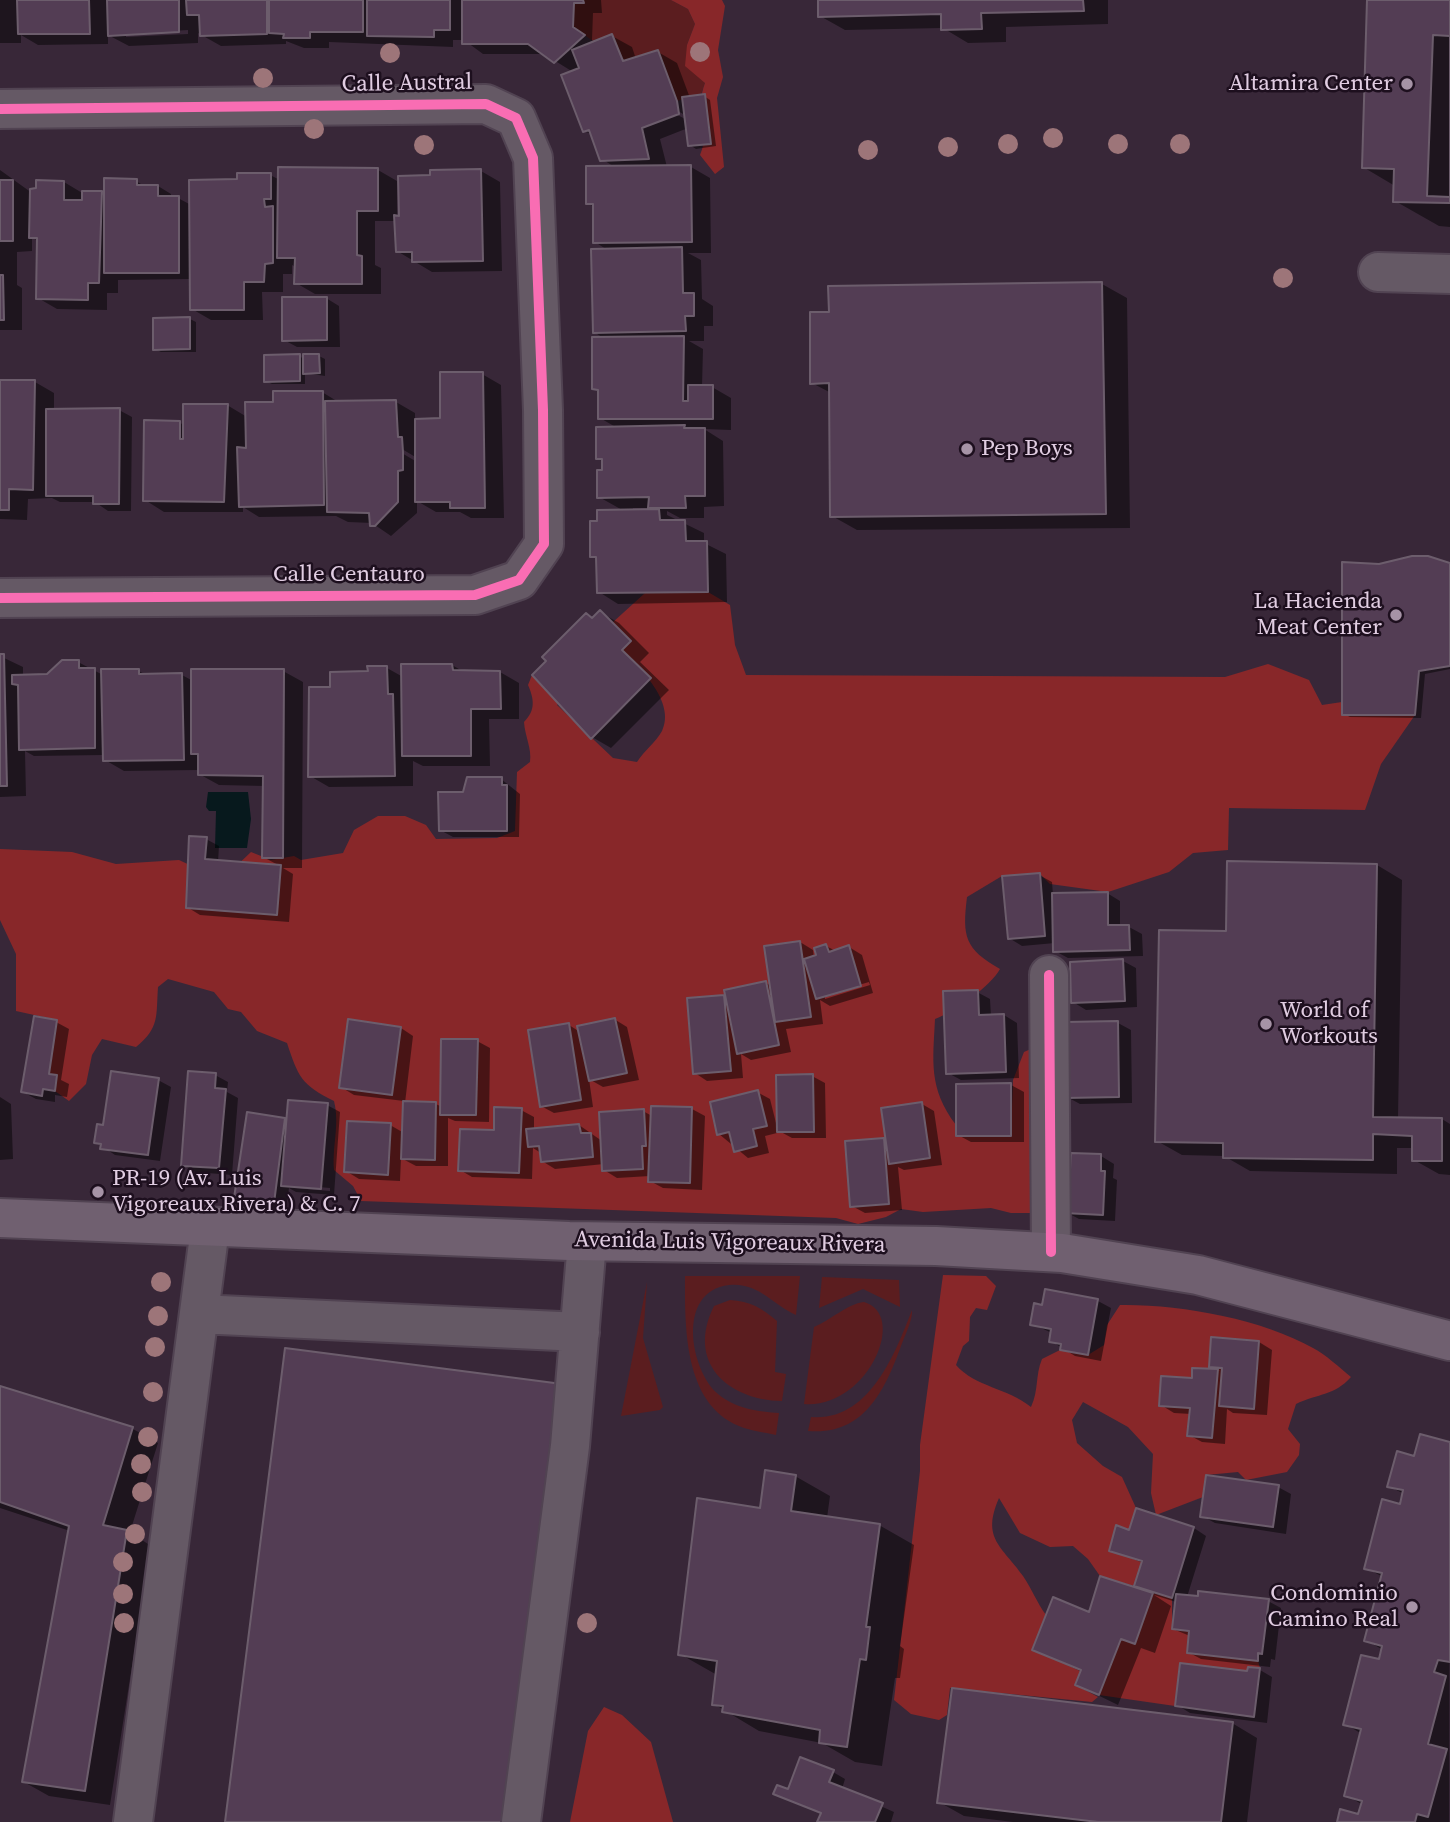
<!DOCTYPE html>
<html>
<head>
<meta charset="utf-8">
<style>
	body { margin:0 }
	canvas { display:block; background:#382738 }
</style>
</head>
<body>
<canvas width="1450" height="1822"></canvas>
<script>
const g = document.querySelector('canvas').getContext('2d');
g.lineJoin = 'round';
function fill(path, color) {
  g.fillStyle = color;
  g.fill(path, 'evenodd');
}
function stroke(path, color, width, dash) {
  g.strokeStyle = color;
  g.lineWidth = width;
  g.lineCap = dash ? 'butt' : 'round';
  g.setLineDash(dash || []);
  g.stroke(path);
}
function label(font, color, halo, rows, align = 'center') {
  g.font = font + ' "Source Serif 4",serif';
  g.lineWidth = 5;
  g.setLineDash([]);
  g.textBaseline = 'middle';
  g.strokeStyle = halo;
  g.fillStyle = color;
  for (const [text, x, y, turn = 0] of rows) {
    g.save();
    g.translate(x, y);
    g.rotate((+turn || 0) * Math.PI / 180);
    g.textAlign = isNaN(turn) ? turn : align;
    if (halo) g.strokeText(text, 0, 0);
    g.fillText(text, 0, 0);
    g.restore();
  }
}
fill(new Path2D(`
	M583,0h88l17,9 7,15 -8,21 8,26 10,12 -4,11 -24,7 -19,-50 -35,10 -11,-27 -19,7 -20,-14 1,-24h9z
	M685,1276h115l-4,39c-24,-11 -38,-33 -67,-30 -53,6 -39,85 -11,109 16,14 41,18 61,19l-3,22c-12,-3 -26,-4 -37,-9 -56,-23 -54,-101 -54,-150z
	M822,1277l77,3 1,27 -37,-18 -44,19z
	M647,1282l-4,56 20,69 -3,3 -39,6z
	M730,1300c20,1 32,8 47,21l-2,51 11,2 -4,27c-55,-1 -96,-39 -68,-95z
	M864,1302c45,13 3,107 -60,102l10,-77c17,-7 33,-23 50,-25z
	M912,1310c1,9 -7,25 -11,36 -16,44 -37,90 -93,85l3,-14c58,5 84,-63 101,-107z`), '#5b1d1f');
fill(new Path2D(`
	M671,0h51l3,6 -7,44 5,27 -6,21 7,69 -9,7 -15,-19c12,-27 -6,-44 5,-72l-20,-17 2,-21 8,-21 -7,-15z
	M708,592l22,13 5,40 11,30 479,2 43,-13 41,16 13,25 20,-3 1,13h72l-34,49 -16,46 -136,-2 -1,42 -35,3 -24,19 -61,20 -58,-8 -11,-11 -37,3 -35,21c-5,40 -2,52 33,72 -9,17 -46,43 -65,50 -2,42 -7,69 21,106l55,11 2,-56 11,-28 9,-4 -1,165h-21l-20,-5 -68,4 -22,-3 -15,8 -28,7 -22,-6 -475,-17 -8,-15 -19,-16c-2,-25 6,-45 0,-69 -33,-16 -36,-25 -47,-58l-30,-12 -16,-19 -13,-3 -14,-17 -46,-13 -10,8c-2,28 2,41 -22,60l-34,-8 -10,16 -6,29 -17,17 -14,-10 2,-15 -8,-2 8,-54 -41,-9v-57l-16,-34v-71l72,3 44,12 63,-4 17,8 35,3 20,-19 20,8 23,-4 7,4 42,-7 11,-23 24,-14h27l21,9 10,14 61,-1 18,-7 2,-59 13,-10c2,-14 -5,-25 -6,-40 12,-12 10,-23 4,-37l4,-10 27,27 -2,3 56,53 24,4c7,-11 19,-20 25,-31 14,-29 -22,-63 -40,-81l9,-9 -19,-18 33,-30z
	M943,1275l43,1 10,10 -9,24 -11,-2 -6,9 -1,24 -6,5 -7,19c19,22 52,23 75,42 8,-17 4,-31 11,-48l18,-9 28,5 16,-10 3,-20 13,-20c59,-1 142,14 193,43 13,7 26,19 38,29 -17,19 -32,16 -55,27l-8,25 12,15 -1,11 -12,17 -41,8 -8,-8 -32,3 -3,22 -47,18 -5,-22 2,-39 -25,-27 -45,-25 -11,18 5,23 26,23 19,11 14,31 -7,22 -13,-4 -7,24 33,11 -8,25 -34,-10 -12,-17 -15,-13 -23,1 -30,-14 -21,-35c-18,41 3,48 24,78 9,13 14,27 23,39l-14,35 49,20 -5,15 22,12 -6,5 -142,-14 -3,27 -8,5 -28,-6 -17,-14 26,-229v-26z
	M1153,1593l19,5v31l17,2 -2,22 71,8 2,7 -12,-1 -1,4 -66,-8 -6,43 -76,-11 22,-56 15,4z
	M604,1707l18,8 29,27 22,80h-103l18,-91z`), '#882729');
fill(new Path2D(`
	M208,792h40l3,27 -4,29h-32l1,-37h-7l-3,-4z`), '#07191d');
fill(new Path2D(`
	M0,0h601l1,13h-9l-1,27 3,2 17,-6 20,11 4,12 22,-7 19,11 13,35 14,-2 6,4 6,46 -20,3 -6,-4 -2,-17 -28,11 7,28h24l19,11 1,75h-23l13,7 1,39 11,7v20h-9v15h-15l14,8 -1,38h10l19,11v32l-27,-1 19,12 1,65 -20,1v11h-24l-13,-7v4l37,18v10l22,11 1,48 -109,2 -19,-12 -1,-32 -6,-4 6,-33 26,-12 -25,-14 4,-35 -5,-4 21,-29 -19,-11v-26l-6,-4 11,-49 -11,-7 15,-81 -14,-9 -1,-35 -6,-4 28,-35 -14,-9 -9,-24 -9,-4 -11,-59 -29,-18h-61l-19,-14h-11v7l-124,-5v6h-25l-18,-7v3l-65,2 -23,-13v10l-69,3 -21,-11v9l-70,1 -17,-10v8h-21zM188,30v4l-62,3v-3zM672,108l15,8v4l-17,-9zM633,508h17v3h-17z
	M820,0h288v24l-102,3v15l-38,1 -25,-15 -98,2 -25,-14z
	M1369,0h81v227l-11,-1 -44,-25v-15l-32,-19z
	M0,170l32,23 32,-11 20,12 21,1 31,-14 10,6 12,-1 13,8v4h7l13,7 47,-24 32,-6 10,5 98,-10 19,11v36l4,1 80,-47 19,11 2,89 -70,1 -35,-21 -1,-30h-21v44l6,3v26h-66l-19,-11v-16l-4,-2v9h-9v18h-21l1,28h-52l-19,-11v-30l-74,1v13h-11v17l-50,-1 -19,-11v-57l-6,-4v14l-15,1v33l5,3v42h-22z
	M1102,284l25,14 3,230 -273,2 -25,-14 -1,-123 -19,-10z
	M326,298l13,8 1,41h-43l-13,-7z
	M190,319l6,3v30h-35l-6,-3z
	M299,356l5,3 15,-3 6,3v17l-20,-3v11h-33l-6,-3z
	M482,374l19,11 3,133h-33l-11,-6h-24l-19,-11v12l-26,23 -19,-13 -24,-1 -12,-6 -77,1 -16,-10v5h-79l-19,-12 34,-78 6,4 42,-21 20,12 28,-14 47,-11 18,11 56,-1 19,11v7h27zM397,446l20,12v4l-22,-13z
	M0,381l35,1 19,11v17h65l13,7 -1,94h-23l-13,-9h-35l-8,-4 -24,1 -1,21 -27,-1z
	M1427,558l23,9v102l-25,5 -4,44 -71,-1 -6,-3 35,-149 21,-6z
	M600,612l19,11 30,30 -9,9 29,28 -58,58 -19,-11 1,-118z
	M0,656l23,11v9h25l30,-14 25,13 36,-4 9,5 34,-1 11,6 90,-10 20,11 -1,186h-19l10,6 -4,48 -89,-7 -13,-8 19,-68 13,7 -1,16 62,4 -17,-9 1,-71 -45,-1 -20,-11v-4l-75,1 -19,-11v-5l-71,1 -9,-5 1,45 -26,1z
	M452,665l12,7h36l19,11v36h-30l1,47h-67l-10,-5v25l-84,1 -19,-11 22,-87 55,-21 16,9z
	M501,779l19,15 -1,43h-66l-13,-7 25,-36z
	M1377,865l25,15 -4,239h44l8,5v51l-11,-1 -25,-14v-12h-17v26l-147,-3 -26,-15 -42,-1 -25,-14z
	M1039,875l13,7 1,13 54,-2 13,8v26h9l13,7 1,22 -75,2 -13,-7v-8l-33,3 -13,-8z
	M800,942l13,8 1,8 12,-12 10,5 13,-4 13,8 11,38 -43,13 -10,-6 3,24 -37,5 5,23 -40,8 -10,-6 2,24 -36,3 -12,-8 29,-76 4,2 38,-16 6,3zM869,982l1,3 -45,14v-4z
	M1123,961l13,7 1,39 -51,3 -13,-8z
	M977,992l13,7 1,17 13,-1 13,8 2,55 -58,2 -13,-7z
	M614,1019l13,8 12,53 -36,7 -14,-8 4,28 -39,6 -13,-7 28,-81 11,7z
	M56,1022l13,7 -8,51 8,4 -2,13 -12,-2v7l-19,-3 -13,-7z
	M1118,1023l13,7 1,73 -52,1 -13,-7z
	M401,1028l12,8 -8,67 31,1 6,3 35,-66 13,7 -1,74 -34,-1 -7,-3v48h-32l-15,-8 -1,23 -41,-2 -13,-8 44,-46 14,8v-32l-50,-6 -13,-8z
	M215,1075l13,7 -1,10 11,6 -6,77 -37,-3 -12,-7z
	M812,1076l13,7 1,55h-34l-11,-6 -16,4 4,17 -21,5 -29,-24 38,-42 13,7 7,28z
	M158,1080l13,7 -11,74 -45,-6 -19,-13 9,-15z
	M1011,1085l13,7v50h-53l-13,-7z
	M0,1097l11,7 2,55 -13,1z
	M922,1104l12,7 8,54 -38,5 -6,-3 4,43 -37,3 -13,-7 32,-66 4,2z
	M327,1105l13,7 -6,83 -38,-3 -7,-4 -3,22 -37,-6 -13,-7 49,-78 3,2zM294,1185l36,3v3l-36,-3z
	M692,1109l13,7 -3,74 -39,-2 -13,-7v-5l-33,2 -13,-8v-6l-49,5 -13,-8 -1,-8 -8,-5 -1,31 -60,-2 -12,-7 61,-60 13,7v13l45,-5 23,16 41,-30 9,5z
	M1101,1156l13,8 -1,14 4,2 -2,41 -36,-2 -13,-7z
	M1047,1291l51,10 13,7 -10,53 -26,-5 -24,-15 1,-8 -20,-9 12,-17z
	M1259,1342l13,8 -5,65 -34,-2 -6,-4 -2,35 -23,-2 -13,-7 2,-21 -17,-1 -13,-8 33,-25v-11l26,2 -9,-5z
	M0,1388l133,41 25,14 -28,89 21,14 -41,259 -61,-9 -25,-14 46,-251 -70,-23z
	M1450,1443l-1,379h-110l20,-6 4,-11 -17,-10 16,-61 -17,-10 36,-63 2,-11 -17,-10 17,-63 -17,-9 35,-62 3,-12 -15,-8 26,-28z
	M795,1476l35,20 -3,22 52,7 35,20 -14,101 4,3 -4,29h-5l-13,88 -27,-4 -33,-19 -63,-12 -45,-27 3,-29 -37,-21 82,-144z
	M1278,1487l13,7 -5,40 -71,-11 -13,-7z
	M1194,1528l12,8 -19,61 81,4 13,7 -6,52 -4,-1 -1,8 -69,-8 -13,-7 2,-16 -17,-7 3,-27 -22,-7 17,11 -16,47 -14,-5 -23,57 -41,-20 5,-13 -48,-23 56,-35 56,-23 -10,-5 7,-23 -32,-13 19,-18z
	M1260,1670l12,7 -5,46 -77,-10 -13,-8z
	M1232,1723l25,15 -10,84h-234l-49,-6 -25,-14z
	M833,1772l12,7 -3,10 52,23 -3,10h-72l3,-8 -47,-20z`), '#0007');
const building = new Path2D(`
	M17,0h72l1,34h-72z
	M107,0h72v32l-71,4z
	M186,0h81v34l-67,2 -1,-21h-12z
	M269,0h94v32h-53v6h-27l1,-4 -15,-1z
	M367,0h83v30h-16v7l-67,-1z
	M462,0h121l1,3h-10l-1,24 12,8 -31,28 -26,-19h-66z
	M818,0h265l1,11 -103,2 1,16 -41,1v-16l-123,3z
	M1367,0h83v203l-57,-1 1,-33 -32,-1z
	M612,34l11,27 35,-11 19,51 2,13 -37,14 7,31 -49,2 -11,-31 -6,2 -22,-57 18,-7 -7,-18z
	M1433,35l17,1v161l-23,-1z
	M705,94l6,50 -23,2 -6,-49z
	M691,165l1,77 -99,1v-39h-7v-38z
	M278,167l100,1v43h-21v44l5,1v28h-68l1,-26h-18z
	M481,169l2,92 -71,1v-10h-16l-2,-37 5,1 -1,-40 32,-1v-5z
	M237,173h34v26h-7l1,8 8,-1v57l-8,1 -1,18h-20v28h-54l-1,-130 48,-1z
	M104,178l33,1v6h21v11h21v77h-75z
	M0,180h13v61h-13z
	M36,180l28,1v19h18v-9h20l-3,92h-11v17l-52,-1 1,-61h-8l1,-49 6,-1z
	M682,247l1,46h11v23h-9l1,15 -93,2 -2,-84z
	M0,275h3l1,45h-4z
	M1102,282l4,232 -276,3 -1,-134 -19,1v-72h19l-1,-26z
	M282,297h45v43l-45,1z
	M190,317v32l-37,1v-32z
	M684,336l-1,65h5v-16h25v34h-115v-29l-6,-1v-52z
	M300,354v27l-36,1v-27z
	M303,354h16l1,19 -17,1z
	M440,372h43l2,136h-35v-6h-35v-83l25,-1z
	M0,380h35l-2,110 -24,-1v21h-9z
	M273,391h50l1,114 -85,2 -2,-60 9,1 -1,-46h28z
	M396,400l2,37h4l1,15v18l-5,1v31l-23,24h-5l-1,-13 -42,-1 -2,-111z
	M183,404h45l-4,98 -81,-1 1,-81 36,1v18h3z
	M120,408l-1,96h-26v-8h-47v-87z
	M685,425l-1,3h21v68h-20l1,12h-38l1,-11 -52,1v-28h5v-11h-6v-32z
	M659,509l1,11h25l1,21h21l1,51 -111,1 -1,-36h-6v-36h7v-11z
	M1412,556h16l22,7v103l-31,5 -4,44h-73v-153l37,2z
	M600,610l31,31 -9,9 29,28 -60,61 -59,-64 14,-14 -4,-4 44,-44 6,5z
	M0,654h4l3,132h-7z
	M62,660h17v8h16v80l-76,2 -1,-65 -6,-1v-9l35,-1z
	M401,664h51l1,6 47,1 1,38h-30v47h-69z
	M367,666h20l1,28h5l2,82 -87,1 1,-90h21v-15l38,-1z
	M101,669h38v5l43,-1 2,87 -81,1z
	M191,669h93l-1,189h-21l1,-82 -65,-1v-21h-7z
	M467,777h35v8h5v46h-68l-1,-39h25z
	M189,836l18,1 -2,22 76,6 -4,50 -91,-7z
	M1227,861l150,3 -4,253 69,1v43h-30v-25l-39,-2v26l-150,-2v-15l-68,-1 4,-212 67,1z
	M1040,873l5,63 -37,3 -6,-63z
	M1108,892v33h21l1,25 -77,2 -1,-59z
	M800,941l11,76 -36,5 -11,-76z
	M826,944l3,8 20,-7 12,41 -45,13 -12,-40 12,-4 -2,-7z
	M1123,959l2,42 -54,2 -1,-41z
	M766,981l13,64 -42,9 -13,-64z
	M978,990l1,25 25,-1 2,58 -60,2 -3,-83z
	M724,995l7,76 -38,3 -6,-76z
	M34,1016l23,4 -8,54 8,1 -2,16 -12,-2 -1,7 -21,-4z
	M615,1018l12,55 -38,8 -12,-55z
	M348,1019l53,8 -9,68 -53,-7z
	M1118,1021l1,76 -54,1 1,-76z
	M569,1023l12,77 -41,7 -12,-77z
	M441,1039h37l-2,76h-36z
	M111,1071l48,7 -11,77 -48,-6 1,-5 -7,-1 3,-19 6,1z
	M188,1071l28,2 -1,15 11,1 -7,79 -38,-2z
	M813,1074l1,58h-37l-1,-57z
	M1011,1083v53h-55v-52z
	M758,1090l9,36 -14,3 4,17 -23,6 -5,-20 -12,3 -7,-33z
	M288,1100l40,3 -7,86 -40,-3z
	M403,1101l33,1 -1,58 -34,-1z
	M922,1102l8,56 -41,6 -8,-56z
	M651,1106l41,1 -2,76 -42,-1z
	M494,1107l28,1 -3,65 -61,-2 2,-42 34,1z
	M644,1109l2,37h-4l1,23 -41,2 -3,-59z
	M247,1112l38,6 -11,85 -40,-5z
	M347,1121l44,2 -3,52 -44,-3z
	M579,1124l2,9h10l2,24 -52,5 -2,-16 -11,1 -2,-18z
	M884,1138l5,66 -39,3 -5,-66z
	M1071,1153l30,1v17h4l-2,44 -39,-2 2,-43h4z
	M1045,1289l53,10 -10,56 -28,-5 1,-6 -12,-2 2,-13 -21,-4 4,-22 8,2z
	M1211,1337l48,4 -5,68 -35,-3 3,-38 -13,-1z
	M285,1348l277,36 -55,438h-282z
	M1192,1368l26,1 -6,69 -25,-2 3,-28 -31,-2 2,-30 31,2z
	M0,1386l133,41 -30,98 24,5 -42,261 -63,-9 47,-256 -69,-24z
	M1420,1434l30,8v220l-12,-2 -4,12 12,4 -18,68 19,5 -19,68 -11,-3 -2,8h-78l3,-13 18,5 4,-13 -18,-5 17,-67 -18,-4 18,-70 18,4 3,-13 -18,-5 18,-68 -18,-4 18,-70 18,5 3,-14 -16,-3 10,-36 17,5z
	M765,1470l31,5 -5,36 89,13 -14,103h4l-4,33 -6,-1 -13,88 -28,-4 1,-13 -98,-18 1,-6 -11,-1 5,-44 -39,-6 19,-157 63,10z
	M1206,1475l73,10 -6,42 -73,-10z
	M1136,1508l58,19 -22,71 -38,-12 8,-25 -33,-10 7,-26 13,5z
	M1100,1576l53,17 -18,51 -14,-5 -22,56 -24,-10 6,-15 -49,-20 21,-53 36,15z
	M1198,1591l71,8 -7,55 -4,-1v8l-71,-8 2,-22 -17,-2 4,-35 22,2z
	M1180,1663l67,8 1,-4 12,1 -6,49 -79,-11z
	M952,1688l281,34 -12,100h-123l-161,-19z
	M800,1757l34,13 -5,12 54,21 -8,19h-58l4,-9 -48,-19 4,-9 11,4z`);
fill(building, '#533d54');
stroke(building, '#6c5d6c', 2);
const minor = new Path2D(`
	M0,109l486,-5 30,14 17,40 10,252 1,134 -25,36 -44,15 -475,3
	M1378,272l72,2
	M1049,975l2,277
	M199,1314l381,18
	M133,1822l77,-594
	M521,1822l49,-376 17,-204`);
const major = new Path2D(`
	M0,1218l569,23 367,5 126,7 136,22 252,66`);
stroke(minor, '#514352', 42);
stroke(major, '#514352', 42);
stroke(minor, '#655965', 38);
stroke(major, '#706070', 38);
stroke(new Path2D(`
	M0,109l486,-5 30,14 17,40 10,252 1,134 -25,36 -44,15 -475,3
	M1049,975l2,277`), '#f96db3', 10);
g.fillStyle = '#9d7579';
for (const [x, y] of [
	[700,52],
	[390,53],
	[263,78],
	[314,129],
	[1053,138],
	[1008,144],
	[1118,144],
	[1180,144],
	[424,145],
	[948,147],
	[868,150],
	[1283,278],
	[161,1282],
	[158,1316],
	[155,1347],
	[153,1392],
	[148,1437],
	[141,1464],
	[142,1492],
	[135,1534],
	[123,1562],
	[123,1594],
	[124,1623],
	[587,1623]
]) {
  g.beginPath();
  g.arc(x, y, 10, 0, 2 * Math.PI);
  g.fill();
}
for (const [x, y, r, color] of [
	[1407,84,7,"#a693a6"],
	[967,449,7,"#a693a6"],
	[1396,615,7,"#a693a6"],
	[1266,1024,7,"#a693a6"],
	[98,1192,7,"#a693a6"],
	[1412,1607,7,"#a693a6"]
]) {
  const dot = new Path2D();
  dot.arc(x, y, r, 0, 2 * Math.PI);
  g.fillStyle = color;
  g.fill(dot);
  stroke(dot, '#1d0f1e', 2.5);
}
label('23px', '#e1cde2', '#1d0f1e', [
	["Calle Austral",407,84,-1],
	["Calle Centauro",349,575],
	["Avenida Luis Vigoreaux Rivera",730,1243,1]
]);
label('23px', '#e1cde2', '#1d0f1e', [
	["Altamira Center",1393,84],
	["Pep Boys",981,449,"left"],
	["La Hacienda",1382,602],
	["Meat Center",1382,628],
	["World of",1280,1011,"left"],
	["Workouts",1280,1037,"left"],
	["PR-19 (Av. Luis",112,1179,"left"],
	["Vigoreaux Rivera) & C. 7",112,1205,"left"],
	["Condominio",1398,1594],
	["Camino Real",1398,1620]
], 'right');
</script>
</body>
</html>
